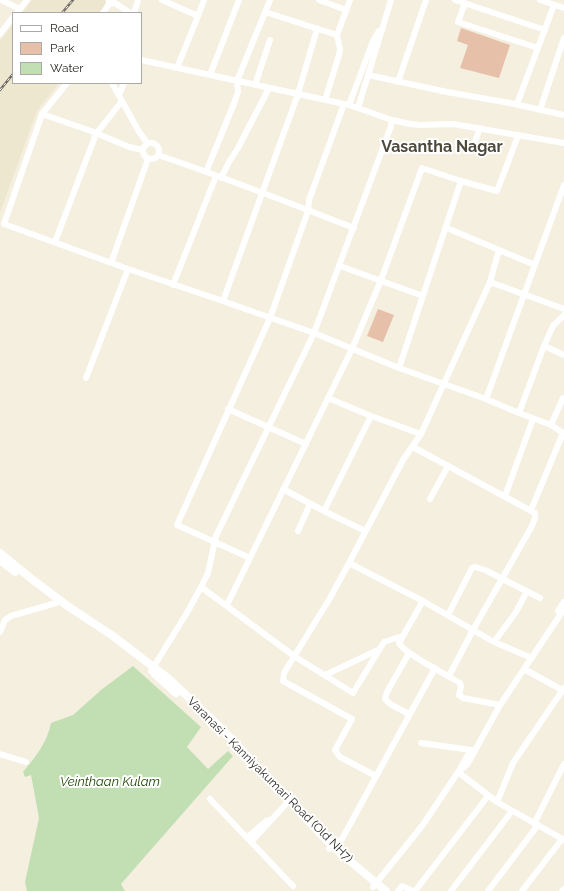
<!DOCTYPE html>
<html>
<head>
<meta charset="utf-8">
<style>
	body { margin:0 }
	#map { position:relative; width:564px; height:891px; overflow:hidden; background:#f4efdf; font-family:Raleway,sans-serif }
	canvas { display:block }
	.legend { position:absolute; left:12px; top:12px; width:130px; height:72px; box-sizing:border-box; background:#fff; border:1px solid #abaaa8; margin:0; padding:5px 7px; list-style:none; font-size:12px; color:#2d2b25 }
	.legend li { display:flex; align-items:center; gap:8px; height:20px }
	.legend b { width:20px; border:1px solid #abaaa8 }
</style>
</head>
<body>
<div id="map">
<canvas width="564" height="891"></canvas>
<ul class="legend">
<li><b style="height:5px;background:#fff"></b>Road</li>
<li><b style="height:11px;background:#e7c0aa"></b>Park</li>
<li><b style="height:11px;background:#c2dfb4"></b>Water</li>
</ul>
</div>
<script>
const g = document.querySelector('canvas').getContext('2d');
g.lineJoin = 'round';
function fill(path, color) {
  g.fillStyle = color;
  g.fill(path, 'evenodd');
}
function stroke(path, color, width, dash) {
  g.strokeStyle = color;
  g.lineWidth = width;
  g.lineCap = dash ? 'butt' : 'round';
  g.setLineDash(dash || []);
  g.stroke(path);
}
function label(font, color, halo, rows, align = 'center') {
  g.font = font + ' Raleway,sans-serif';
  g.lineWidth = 4;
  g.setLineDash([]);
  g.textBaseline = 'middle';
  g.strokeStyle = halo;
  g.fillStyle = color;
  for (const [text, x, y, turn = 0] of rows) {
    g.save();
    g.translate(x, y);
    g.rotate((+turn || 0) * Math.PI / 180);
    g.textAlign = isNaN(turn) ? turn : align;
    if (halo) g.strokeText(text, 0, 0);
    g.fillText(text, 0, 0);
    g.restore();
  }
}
fill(new Path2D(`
	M32,0h73l1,5 -6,8h-78z
	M13,24v59h46l-22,28 -37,102v-172z`), '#eee7cf');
fill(new Path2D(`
	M461,28l49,17 -11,33 -39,-10 8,-23 -11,-4z
	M378,309l16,6 -11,27 -16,-6z`), '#e7c0aa');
fill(new Path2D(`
	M133,666l68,61 -14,20 21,22 20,-18 5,5 -112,128 4,7h-98l-2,-9 14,-64 -8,-43 -6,2 -2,-5c13,-16 24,-29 28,-49l22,-8 28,-25z`), '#c2dfb4');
stroke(new Path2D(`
	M1,0l19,9
	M162,0l36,16 -21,52
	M319,0l27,10
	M455,0l90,30
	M540,0l24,8
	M465,3l-7,19 80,26
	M109,4l6,-1 15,10
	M265,12l72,23 13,-35
	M17,13l10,-13
	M103,13l6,-9v-3
	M134,13l4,-13
	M198,16l6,-16
	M0,34l13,-17
	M141,60l208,45 43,15 18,4 10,1 33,-1 111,19
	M210,75l29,-75
	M368,75l79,17 63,11 54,12
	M398,82l28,-82
	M67,83l-25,31 -38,110 124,45 89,30 97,34 85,35 87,31 78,-214
	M112,83l26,47 9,13
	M255,85l15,-45
	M119,95l5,-12
	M325,100l14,-45 1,-6 -3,-14
	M517,104l37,-99
	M349,105l24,-64 6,-10
	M358,108l33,-108
	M540,110l24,-72
	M42,114l49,17 38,16 14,3
	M143 151a8 8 0 1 1 16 0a8 8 0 1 1-16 0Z
	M474,144l6,-16
	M158,155c66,22 131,48 196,73
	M206,172l27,-66 5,-14 -1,-11 33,-81
	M221,178l8,-16 9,-14 31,-60
	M447,228l52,22 36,15
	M55,242l41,-108 26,-33
	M111,263l37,-104
	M340,266l83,30
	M490,282l9,-32
	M173,285l43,-109
	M223,301l75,-207 19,-65
	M544,346l20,9
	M399,368l62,-187
	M86,378l42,-109
	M328,398l43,18 50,18
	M486,399l33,14 25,-67 9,-20 11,-11
	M228,409l78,35
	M519,413l32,12 12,8 -32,77
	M551,425l12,-27
	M413,447l122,66v5l-3,8 -59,104 -50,-29 -74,-38 54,-103 18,-26 69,-152 74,27
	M283,489l41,22 41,20
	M505,496l28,-77
	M430,499l18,-33
	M324,511l47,-95
	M298,531l12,-27
	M250,558l-73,-33 93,-207 38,-107 1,-11 35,-96
	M349,563l-19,35 -46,75 -1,8 69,38 -17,31 5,7 36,19
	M201,587l93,69 59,37 31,-51 18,-6
	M423,601l-24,42c2,8 51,34 61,40l1,4 -2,8 4,3 37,7
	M227,605l125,-256 29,-69 41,-112 39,13 36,10 21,-55
	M558,611l6,-9
	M448,615l24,-47 3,-1 10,3 55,28
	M0,632l5,-12 6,-4 45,-13 4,-3
	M494,642l22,-30 11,-21
	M524,669l40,22
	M151,671l37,-60 13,-24 7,-14 8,-37 98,-203 77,-207 1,-6
	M325,675l53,-25
	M449,676l24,-46 21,12 38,16
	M409,714l-19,-10 -5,-5 2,-7 22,-39
	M421,743l50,7
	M0,754l26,8
	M460,769l10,-18
	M458,772l39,30 67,38
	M210,799l83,87
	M497,802l16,-39 51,-75
	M534,824l30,-60
	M247,838l19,-17 4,-1
	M251,842l35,-38
	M329,849l13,-10 93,-171
	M373,887l49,-61 36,-54 9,-7 33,-60 64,-96
	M398,891l4,-5 11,5
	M415,891l73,-95
	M451,891l61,-80
	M488,891l50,-66
	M522,891l40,-52
	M562,891l2,-2`), '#fff', 6);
stroke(new Path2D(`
	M0,553l33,27 36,27 44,29 56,43 51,48 112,119 54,45
	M0,560l15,12
	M155,674l21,19`), '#fff', 8);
const rail = new Path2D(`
	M62,13l11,-13
	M0,90l13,-16`);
stroke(rail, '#706d64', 2.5);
stroke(rail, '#fff', 1, [3]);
label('12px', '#2d2b25', '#fff', [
	["Varanasi - Kanniyakumari Road (Old NH7)",270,780,45]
]);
label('italic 13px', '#224508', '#fff', [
	["Veinthaan Kulam",110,782]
]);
label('bold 16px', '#4d493c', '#fff', [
	["Vasantha Nagar",442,147]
]);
</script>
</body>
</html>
